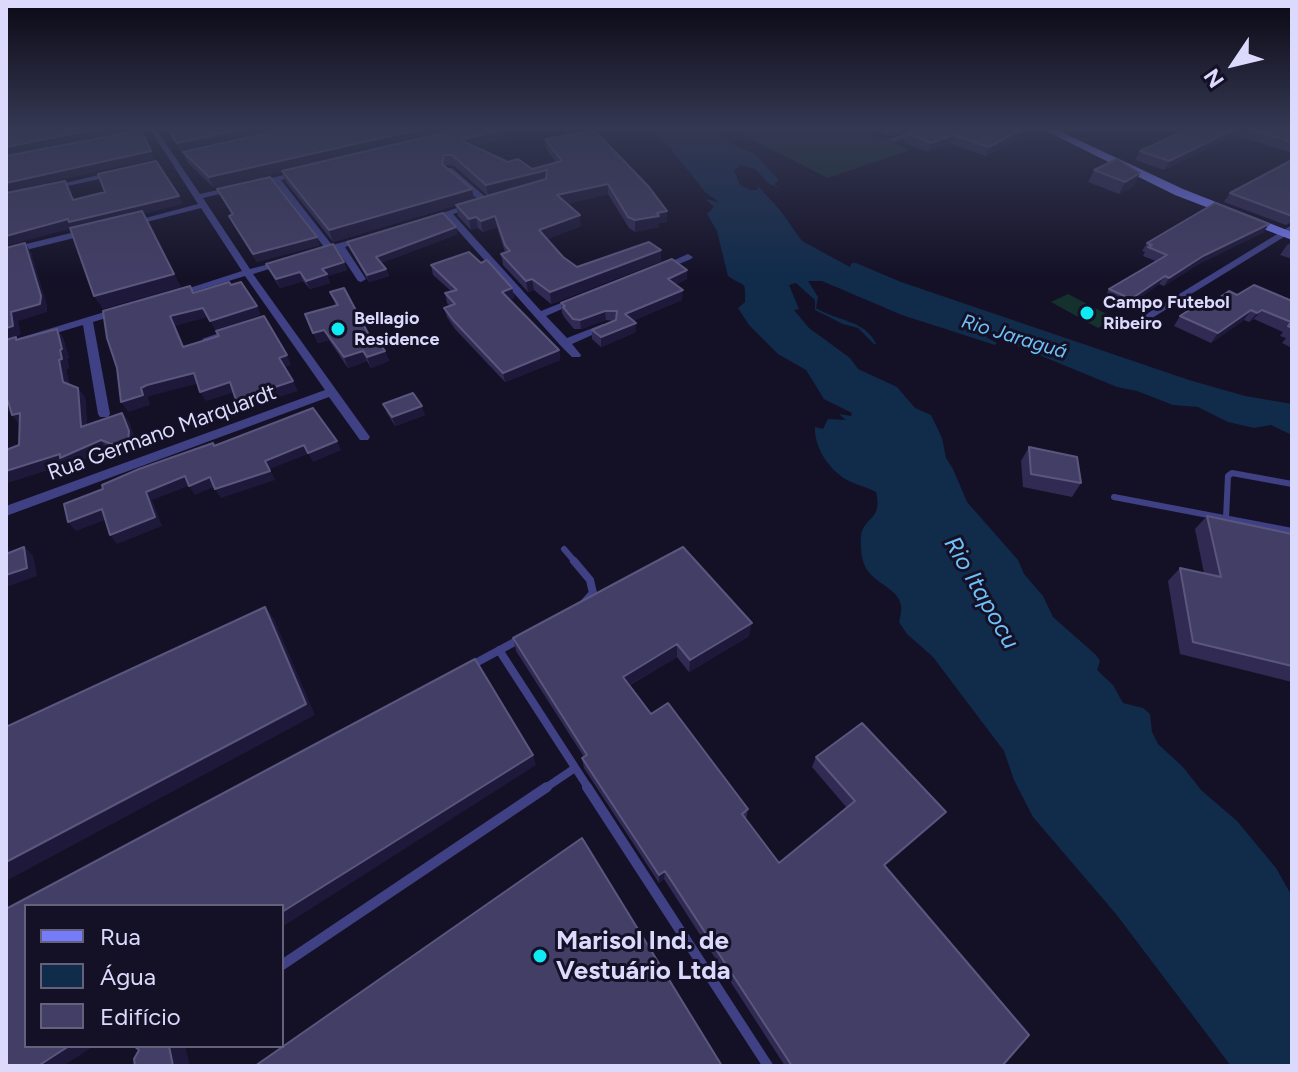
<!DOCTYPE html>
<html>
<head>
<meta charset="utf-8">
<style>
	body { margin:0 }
	#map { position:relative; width:1298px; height:1072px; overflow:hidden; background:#141127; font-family:Figtree,sans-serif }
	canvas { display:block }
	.frame { position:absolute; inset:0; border:8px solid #dbdafd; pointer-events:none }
	.legend { position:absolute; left:24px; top:904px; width:260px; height:144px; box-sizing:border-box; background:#141127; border:2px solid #64617d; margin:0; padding:10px 14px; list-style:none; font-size:24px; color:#dbdafd }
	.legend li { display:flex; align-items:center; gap:16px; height:40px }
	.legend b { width:40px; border:2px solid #64617d }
	.north { position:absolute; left:1194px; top:24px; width:80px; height:80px; -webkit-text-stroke:6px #141127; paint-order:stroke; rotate:235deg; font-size:22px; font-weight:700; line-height:32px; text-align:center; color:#dbdafd }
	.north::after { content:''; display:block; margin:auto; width:28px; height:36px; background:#dbdafd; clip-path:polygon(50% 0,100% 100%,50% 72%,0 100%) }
</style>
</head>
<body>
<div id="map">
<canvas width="1298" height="1072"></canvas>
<div class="frame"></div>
<ul class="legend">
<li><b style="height:10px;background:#767bf8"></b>Rua</li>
<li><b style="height:22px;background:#112b4b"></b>Água</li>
<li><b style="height:22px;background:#433e66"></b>Edifício</li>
</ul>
<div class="north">N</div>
</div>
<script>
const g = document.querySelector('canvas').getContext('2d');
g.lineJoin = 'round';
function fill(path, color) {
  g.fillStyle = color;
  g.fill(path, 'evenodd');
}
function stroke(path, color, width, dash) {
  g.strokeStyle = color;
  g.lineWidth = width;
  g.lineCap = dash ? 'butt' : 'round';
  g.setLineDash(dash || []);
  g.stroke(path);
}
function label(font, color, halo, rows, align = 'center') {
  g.font = font + ' Figtree,sans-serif';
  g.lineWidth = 6;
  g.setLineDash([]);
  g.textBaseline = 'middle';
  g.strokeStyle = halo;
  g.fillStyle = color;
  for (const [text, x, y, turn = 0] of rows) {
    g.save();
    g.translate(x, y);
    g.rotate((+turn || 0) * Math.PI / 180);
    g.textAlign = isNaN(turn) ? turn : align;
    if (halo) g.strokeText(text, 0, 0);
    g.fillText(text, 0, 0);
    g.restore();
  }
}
fill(new Path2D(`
	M730,129h130l50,21 -82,28z
	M1068,294l48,25 -18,9 -47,-26z`), '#15312e');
fill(new Path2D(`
	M648,129h64l20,15 23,10 24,26 -5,4 6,4 -11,-4 -14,-15 -14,-4 -7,5 6,15 10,5h8l-1,-5 23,25 22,31 48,26 2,-4h4l45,19 288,98 56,16 47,8v31l-21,-10 -17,3 -26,-6 -30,-15 -25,-2 -36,-14 -20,-4 -129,-53 -2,3 11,6 -2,2 -93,-30 -80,-34h-14l10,16 -2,11c20,13 50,12 60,36h-2l-16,-16 -15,-4 -28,-14v-10l-19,-17 -7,2 10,24 -5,1 15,18 41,30 8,11 39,18 18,21 16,7 11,23 4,20 7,11 14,33 51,58 6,14 19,22 10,21 43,38 4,6 -3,9 16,15 10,18 20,5 7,6 2,18 6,12 25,23 18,23 36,31 39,47 16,28v170h-61l-115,-152 -83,-97 -19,-37 -10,-29 -71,-94 -26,-23 -8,-12c13,-38 -31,-32 -37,-65 -1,-5 -2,-21 0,-26 7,-16 20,-13 14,-39 -9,-5 -20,-7 -29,-12 -18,-10 -33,-33 -32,-53l8,2 5,-10 18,1 -7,-6 12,2 1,-3 -28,-14 -18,-29 -28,-16 -29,-29 -11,-17 7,-6c1,-24 -1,-14 -17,-26l-11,-45 -10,-17 7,-7 -9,-8 14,3 -14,-10 -35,-44z`), '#112b4b');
stroke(new Path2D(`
	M1114,497l178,34
	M1226,518l2,-42 4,-3 60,11
	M564,549l12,14`), '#3f4184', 6);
stroke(new Path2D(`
	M574,561l16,19 3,13 -8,9
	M499,650l90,139
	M470,666l52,-28
	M544,789l31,-21`), '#3f4184', 8);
stroke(new Path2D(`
	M587,787l181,279
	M282,965l265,-178`), '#3f4184', 10);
fill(new Path2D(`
	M150,129h6l44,65 106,-24v4l-25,6 51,65 34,-9v4l-21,7 21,32 -5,3 -3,-1 -21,-32 -22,5v-4l9,-3 -50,-66 -71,17 47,71 35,-9v4l-32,10 117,163 -2,3h-8l-31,-43 -323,119v-10l319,-116 -80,-114 -69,21 -5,-3 71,-23 -41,-63 -70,18 -4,-3 71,-19z
	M918,129h10l-34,13 -7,-2z
	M446,168h6l37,32v4h-6l-37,-32z
	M115,171h3v4l-69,15 -4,-2z
	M474,202l3,1v4l-24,7 88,97 35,-14 9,2 -39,17 21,22 36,-14h8l1,2 -40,18 9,11 -1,2h-8l-12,-12 -114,-128 -17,5 -4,-3z
	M1292,225v7l-148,91h-8l-1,-2z
	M91,228l3,1v4l-88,22v-6z
	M688,254l5,3 -2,2 -29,12 -8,-2z
	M121,307l5,3 -1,2 -32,10 17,92 -2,3h-8l-2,-3 -15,-89 -77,23v-6z
	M234,328l5,3 -1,2 -31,9 -5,-3z`), '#3f4184');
fill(new Path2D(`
	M1042,129h13l128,60 109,43v8l-117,-45z`), '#767bf8');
fill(new Path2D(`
	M167,129h340l1,9 -33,9 33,15 24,7 24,-7 -10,-13 -1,-10 122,72v11l-8,1v4l-24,5 -6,-4 -21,-34 -41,10 14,22 -34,13 16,18 14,10 84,-6 -110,43 -17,-14 -6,2 -25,-27 -2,-11 4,-2 -8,-25 -14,5 -5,-4 -7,2 -13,-14 -2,-11 32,-9 -34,-30 -8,-1v2l26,22 2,11 -141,42 -47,-60 -4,-10 -68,16 -26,-25 -5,-10 -1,1z
	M870,129h40l-21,7z
	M1188,129h104v24l-57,-18 -71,35 -29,-10 5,-9z
	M906,133l113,5 -33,18 -35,-12 -23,8 -25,-10z
	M1292,156v66l-6,3 -62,-23 6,-9 60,-32 -1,-1z
	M1094,170l40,16 -15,8 -31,-12z
	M217,189l103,56 -63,17 -24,-38 -4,-8 3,-1z
	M1264,232l-67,33 -33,21 -5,-2 -33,24 -21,-11 4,-8 47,-28 -13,-5 2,-4 -3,-1 5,-8z
	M458,234l-77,29 5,6 3,7 -20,6 -19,-33 -3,-7z
	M1292,242v17l-12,-4 7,-10z
	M344,262l3,8 -20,6 3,7 -20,6 -7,-8 -23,7 -10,-16 -4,-8z
	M431,265l81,23 2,10 -5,1 50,51 1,10 -55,22 -50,-53 -8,-12 -3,-9 6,-2 -3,-3 -2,-10 6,-2 -18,-16z
	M687,270v9l-12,6 7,15 -48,20 2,3v9l-35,15 -9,-8v-9l22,-9 -8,-1 -25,9h-7l-10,-12 -2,-4 -1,-10z
	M330,292l40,45 15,14 4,10 -18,7 -4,-7 -19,7 -19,-28 -11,3 -13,-29 31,-8z
	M1237,295l55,6v47l-10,-5 4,-5 -6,-2 3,-4 -29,-13 -5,3 -5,-2 -33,23 -37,-17 6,-10 36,-16z
	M57,329l6,9 6,20 -2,1 2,9 -3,1 3,15 16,13 2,28 35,-12 7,9 6,18v11l-14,3 -13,-5 -40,18 -2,-3 -60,19 2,18 -2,1v-52l13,-5 1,-21 -8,-9 -1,-3 5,-75 2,2z
	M383,404l42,11 -30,11 -8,-13z
	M1029,447l52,36 -9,14 -49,-10 -2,-26z
	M1207,516l85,18v148l-112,-28 -12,-73 12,-13 24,5 -9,-44z
	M749,636l-60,36 -12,-15 -47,28 21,29 97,95 -2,10 33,44 68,-55 -35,-41 4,-10 121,64 -52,45 117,200h-217l-121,-187 -5,4 -75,-115 -2,-10 2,-1 -68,-106 -3,-13z`), '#312b54');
fill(new Path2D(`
	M96,129h41l-131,27v-9z
	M244,129h49l-111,25 -5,-11z
	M421,129h45l-252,59 -5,-11z
	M504,129h3l1,9 -46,12 -2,-10z
	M891,129h19l-21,7z
	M1022,129l-3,9 -33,18 3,-9z
	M1235,129h4l-4,6 -71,35 5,-9z
	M953,135l-2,9 -23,8 3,-9z
	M151,151l4,8 -149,33v-9z
	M547,170l1,11 -60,15 -2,-11z
	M1140,173l-6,13 -15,8 6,-12z
	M608,184v10l-50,12 -1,-11z
	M472,189l2,11 -141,42 -4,-12z
	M179,196l4,8 -39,10 37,73 -78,22 -9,-13 -21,-68 -67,18v-10l62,-17z
	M667,211v11l-8,1v4l-24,5v-12l22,-7z
	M580,215l1,11 -40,16 -2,-12z
	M495,216l2,11 -14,5 -2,-11z
	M476,217l2,11 -7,2 -2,-11z
	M1269,224l-5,8 -67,33 -33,21 5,-8 34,-22z
	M456,227l2,7 -80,30 -2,-7z
	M317,237l3,8 -63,17 -4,-8z
	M25,243l6,9 16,53v7l-29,9 3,14 -15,4v-11z
	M661,250v11l-110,43 -1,-12z
	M344,262l3,8 -20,6 3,7 -20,6 -4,-8 16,-12z
	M386,269l3,7 -20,6 -2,-7z
	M687,270v9l-19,10v-10z
	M300,272l3,9 -23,7 -4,-9z
	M1165,276l-6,8 -33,24 5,-9z
	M532,279l2,11 -6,2 -2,-11z
	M512,288l2,10 -11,3 -1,-9z
	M683,290l-1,10 -56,24 -1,-10z
	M257,306l4,9 -46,15 -5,-9z
	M203,308l5,9 -33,9 13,31 -5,-10 -13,-31z
	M1251,310l-7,10 -33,23 7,-10z
	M1262,310l-8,9 -5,3 8,-9z
	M605,311l1,9 -25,9 -1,-9z
	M636,323v9l-35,15v-10z
	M57,329l6,9 6,20 -2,1 2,9 -3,1 5,22 -8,-9 -4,-22z
	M324,330l5,10 -11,3 -5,-10z
	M559,350l1,10 -55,22 -2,-9z
	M363,351l4,10 -19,7 -4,-11z
	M385,351l4,10 -18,7 -4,-11z
	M287,355l4,10 -7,2 -5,-9z
	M194,373l6,10 -47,12 -5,2 2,8 -22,7 -7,-10 20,-14 6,-3z
	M293,381l5,10 -57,18 -5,-9z
	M230,382l5,10 -29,9 -6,-9z
	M78,388l7,9 3,39 -7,-9z
	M6,401h2l8,9 -10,3z
	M422,406l3,9 -30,11 -3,-9z
	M20,413v11l-8,-9z
	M122,413l7,9 6,18v11l-14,3 -7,-9z
	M101,440l7,9 -40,18 -2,-3 -60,19 2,18 -2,1v-31z
	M337,441l4,9 -28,12 -5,-9z
	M304,445l4,9 -38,15 5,11 -54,18 -6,-9 50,-28z
	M185,476l6,9 -39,15 10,26 -45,18 -7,-9 36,-43z
	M210,477l6,9 -21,9 -6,-9z
	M102,509l8,9 -34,13 -8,-9z
	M6,533l5,31 -5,-4z
	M24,547l9,8 4,21 -31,11v-12z
	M265,607l9,12 41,96 -309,166v-19z
	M752,623l-3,13 -60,36 1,-12z
	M677,644v13l-53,31 -1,-11z
	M533,755l3,10 -254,162v-15z
	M946,812l-9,9 -60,52 7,-8z
	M665,871l-1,8 -5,4v-8z
	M69,1046h25l-31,20h-25z
	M169,1046h16l5,20h-17z`), '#1e193a');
const building = new Path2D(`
	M6,129h90l-90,18z
	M168,129h76l-67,14z
	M285,129h136l-212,48 -26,-25z
	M460,129h44l-44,11 48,22 10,-3 14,10 30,-8 -17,-22 49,-9 55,57 18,24 -10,2 2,3 -24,4 -7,-3 -20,-33 -51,11 23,20 -41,15 24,27 14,10 72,-25 12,8 -111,42 -18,-13 -6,2 -25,-27 9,-3 -5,-6 -10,-29 -14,5 -5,-4 -7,2 -13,-14 90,-26 1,-9 -61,15 -34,-30h-8l-2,9 30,25 -143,41 -47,-59z
	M917,129h105l-33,18 -36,-12 -22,8 -25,-10z
	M1188,129h47l-66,32 -29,-10z
	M1248,129h44v13z
	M141,130l10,21 -145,32v-27z
	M1117,159l23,14 -15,9 -31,-12z
	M1292,160v56l-62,-23z
	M156,161l23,35 -110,26 -1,-3 -62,17v-43l59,-12 8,19 32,-8 -7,-18z
	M270,177l47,60 -64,17 -24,-38 4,-2 -16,-25z
	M1215,203l54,21 -66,32 -34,22 -4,-2 -34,23 -22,-10 58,-34 -19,-8 4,-2 -5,-2z
	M142,211l32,63 -80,22 -24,-68z
	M443,213l13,14 -80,30 10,12 -19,6 -20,-33z
	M25,243l16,53 -1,8 -29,8 2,14 -7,2v-80z
	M333,244l11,18 -22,7 5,5 -21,7 -6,-9 -24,7 -10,-15z
	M469,252l12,11 6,-3 25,28 -10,4 57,58 -56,23 -50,-53 -9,-12 11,-4 -10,-11 12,-3 -26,-25z
	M672,259l15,11 -19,9 15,11 -58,24 11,9 -35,14 -9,-7 24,-10 1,-9h-12l-25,9 -7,-1 -10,-12 2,-1 -4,-3z
	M229,282l2,3 10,-3 16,24 -47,15 -7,-13 -33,8 13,31 36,-11 -3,-5 48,-15 23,39 -8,3 14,23 -57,19 -6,-18 -30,10 -6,-19 -47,12 -6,3 2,7 -22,7 -4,-34 -10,-30 -4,-27 87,-25 3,7z
	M1254,285l38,16v27l-4,-2 3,-4 -29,-12 -5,3 -6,-3 -33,23 -38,-17 29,-19 7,3 13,-9 8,4z
	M344,288l26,49 4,-1 11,15 -18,6 -4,-6 -19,6 -20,-27 -11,3 -8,-19 33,-9 -8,-13z
	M57,329l5,20 -2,1 2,9 -3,1 4,22 15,6 3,39 41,-14 7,18 -1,11 -14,3 -13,-5 -41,18v-4l-54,17v-21l13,-5 1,-32 -8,2 -4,-14h-2v-61l10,-3v3z
	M413,393l9,13 -30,11 -9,-13z
	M313,408l24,33 -29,12 -4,-8 -39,16 5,10 -55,18 -5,-12 -21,9 -4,-10 -39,16 9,25 -45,18 -8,-26 -34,13 -4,-18 39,-15 -1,-4 37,-16 74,-26 1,3z
	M1029,447l48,10 4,26 -50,-9z
	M1207,516l85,18v132l-99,-24 -13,-74 41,9z
	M24,547l3,21 -21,7v-21z
	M683,547l69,76 -62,37 -13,-16 -54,33 28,37 17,-11 80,106 -6,5 37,49 76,-62 -39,-44 46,-34 84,89 -62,53 145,170 -27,31h-210l-127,-195 -6,4 -77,-117 5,-3 -74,-117z
	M265,607l41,97 -300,158v-135z
	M475,659l58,96 -251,157v-6h-256v140h43l-31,20h-32v-157z
	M582,838l140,228h-467z
	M134,1046h35l4,20h-38l-1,-7 5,-9z`);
fill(building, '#433e66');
stroke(building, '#5b567e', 2);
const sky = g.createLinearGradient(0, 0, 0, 279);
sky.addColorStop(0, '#0b0915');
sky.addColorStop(0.46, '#343852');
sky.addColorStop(1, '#34385200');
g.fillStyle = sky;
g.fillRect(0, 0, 1298, 279);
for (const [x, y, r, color] of [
	[1087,313,8,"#10ebf3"],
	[338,329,8,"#10ebf3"],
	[540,956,8,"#10ebf3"]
]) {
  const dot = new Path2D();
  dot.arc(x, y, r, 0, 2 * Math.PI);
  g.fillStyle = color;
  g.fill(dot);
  stroke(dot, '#141127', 3);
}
label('bold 18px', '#dbdafd', '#141127', [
	["Campo Futebol",1103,303],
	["Ribeiro",1103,324],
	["Bellagio",354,319],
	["Residence",354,340]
], 'left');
label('italic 20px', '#6dc1f8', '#141127', [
	["Rio Jaraguá",1014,337,17]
]);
label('22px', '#dbdafd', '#141127', [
	["Rua Germano Marquardt",162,433,-20]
]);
label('italic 24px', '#6dc1f8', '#141127', [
	["Rio Itapocu",981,593,60]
]);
label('bold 26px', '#dbdafd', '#141127', [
	["Marisol Ind. de",556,941],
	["Vestuário Ltda",556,971]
], 'left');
</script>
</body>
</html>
